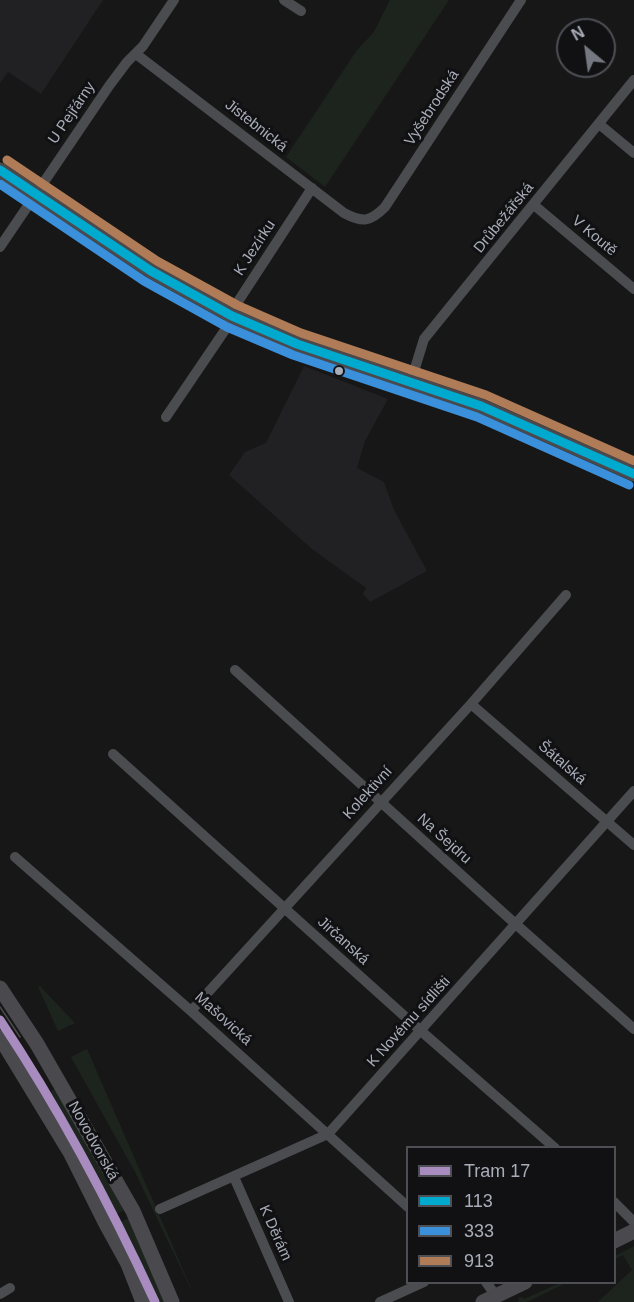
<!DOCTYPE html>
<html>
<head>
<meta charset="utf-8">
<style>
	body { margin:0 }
	#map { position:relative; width:634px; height:1302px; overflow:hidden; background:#171717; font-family:Arial,sans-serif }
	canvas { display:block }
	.legend { position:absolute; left:406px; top:1146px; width:210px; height:138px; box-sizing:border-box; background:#111113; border:2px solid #4d4f55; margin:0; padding:8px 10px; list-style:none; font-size:18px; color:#a8adb8 }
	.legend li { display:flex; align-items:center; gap:12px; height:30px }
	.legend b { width:30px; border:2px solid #4d4f55 }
	.north { position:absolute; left:556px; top:18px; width:60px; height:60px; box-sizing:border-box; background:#111113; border:2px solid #4d4f55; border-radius:50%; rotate:331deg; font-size:16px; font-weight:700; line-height:24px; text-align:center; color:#a8adb8 }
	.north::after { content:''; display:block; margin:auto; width:21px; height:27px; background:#757880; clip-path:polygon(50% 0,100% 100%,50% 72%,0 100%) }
</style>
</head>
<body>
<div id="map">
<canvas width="634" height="1302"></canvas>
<ul class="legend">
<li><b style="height:8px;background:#a88cbf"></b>Tram 17</li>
<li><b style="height:8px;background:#00a9ce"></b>113</li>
<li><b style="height:8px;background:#3a90db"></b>333</li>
<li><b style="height:8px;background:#b07c57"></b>913</li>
</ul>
<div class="north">N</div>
</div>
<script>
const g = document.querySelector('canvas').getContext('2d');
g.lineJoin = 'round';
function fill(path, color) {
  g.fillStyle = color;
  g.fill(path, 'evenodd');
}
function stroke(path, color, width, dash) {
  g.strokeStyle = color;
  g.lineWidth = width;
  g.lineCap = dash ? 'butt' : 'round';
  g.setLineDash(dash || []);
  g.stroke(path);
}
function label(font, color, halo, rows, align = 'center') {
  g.font = font + ' Arial,sans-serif';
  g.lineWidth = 6;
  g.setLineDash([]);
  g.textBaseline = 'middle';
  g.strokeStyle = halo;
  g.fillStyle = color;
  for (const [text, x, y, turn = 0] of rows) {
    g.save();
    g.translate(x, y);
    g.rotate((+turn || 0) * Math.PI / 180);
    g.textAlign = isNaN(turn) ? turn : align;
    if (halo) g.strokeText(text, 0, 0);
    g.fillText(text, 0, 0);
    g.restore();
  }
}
fill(new Path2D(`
	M0,0h103l-62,94 -33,-22 -8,11z
	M304,366l84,33 -23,42 -8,27 27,14 10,28 33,61 -57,31 -7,-8 3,-6 -54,-39 -83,-74 16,-23 21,-9z`), '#212123');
fill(new Path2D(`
	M390,0h59l-124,187 -39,-30 71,-107 17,-18z
	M40,986l35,37 -17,8 -20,-44z
	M87,1049l110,253 -62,-130 -68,-122 4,7z
	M56,1088l71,121 -19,9 -2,-14 -61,-109z
	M131,1217l2,13 33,72h-15l-29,-65 -10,-11z
	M634,1246v56h-36l34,-32 -9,-15 -8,4v-3z
	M560,1283h6l-39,19h-11l3,-1 -1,-3 4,-1 2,2z`), '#1d241e');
stroke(new Path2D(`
	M284,0l17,11
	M136,54l208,159c19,10 26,9 41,-6l136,-207
	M599,124l35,29
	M534,205l100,84
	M0,247l109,-161 18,-24 16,-16 31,-46
	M411,381l13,-42 210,-259
	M166,417l59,-87 14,-30 73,-112
	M235,670l275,249 124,110
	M471,704l163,141
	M113,754l308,277 134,117
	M15,857l176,154 217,196
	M191,1011l280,-307 95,-109
	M234,1177l55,125
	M614,1202l20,20
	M160,1209l168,-75 306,-343
	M486,1282l10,14
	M0,1294l10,-6
	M380,1302l44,-20`), '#4b4c50', 10);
stroke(new Path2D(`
	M0,170l151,101 81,45 65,28 184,62 153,68
	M0,988l37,56 96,167 39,91
	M0,1037l70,115 36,72 22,40 15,38
	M614,1241l20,-10
	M483,1302l42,-20`), '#4a4a4e', 15);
stroke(new Path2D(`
	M0,1007l20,30`), '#4b4c4f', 1.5);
stroke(new Path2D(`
	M0,170l151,101 81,45 65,28 184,62 153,68`), '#00a9ce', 9);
stroke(new Path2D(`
	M0,184l144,97 83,46 66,28 184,62 152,68`), '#3a90db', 9);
stroke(new Path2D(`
	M7,160l150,101 80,44 64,28 185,62 148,66`), '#b07c57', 9);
stroke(new Path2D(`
	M0,1020c60,90 110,184 155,282`), '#a88cbf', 9);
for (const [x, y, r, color] of [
	[339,371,5,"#a8adb8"]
]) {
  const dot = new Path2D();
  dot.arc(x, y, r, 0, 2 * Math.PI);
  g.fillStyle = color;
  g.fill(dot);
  stroke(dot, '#111113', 2);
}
label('15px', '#a8adb8', '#111113', [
	["Vyšebrodská",432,108,-57],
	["U Pejřárny",72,113,-56],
	["Jistebnická",256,126,38],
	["Drůbežářská",504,218,-51],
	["V Koutě",594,236,40],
	["K Jezírku",255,248,-57],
	["Šátalská",562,763,41],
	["Kolektivní",368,793,-48],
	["Na Šejdru",444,839,42],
	["Jirčanská",343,941,42],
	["Mašovická",223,1019,42],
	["K Novému sídlišti",409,1022,-48],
	["Novodvorská",93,1141,61],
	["K Děrám",275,1233,66]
]);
</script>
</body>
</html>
